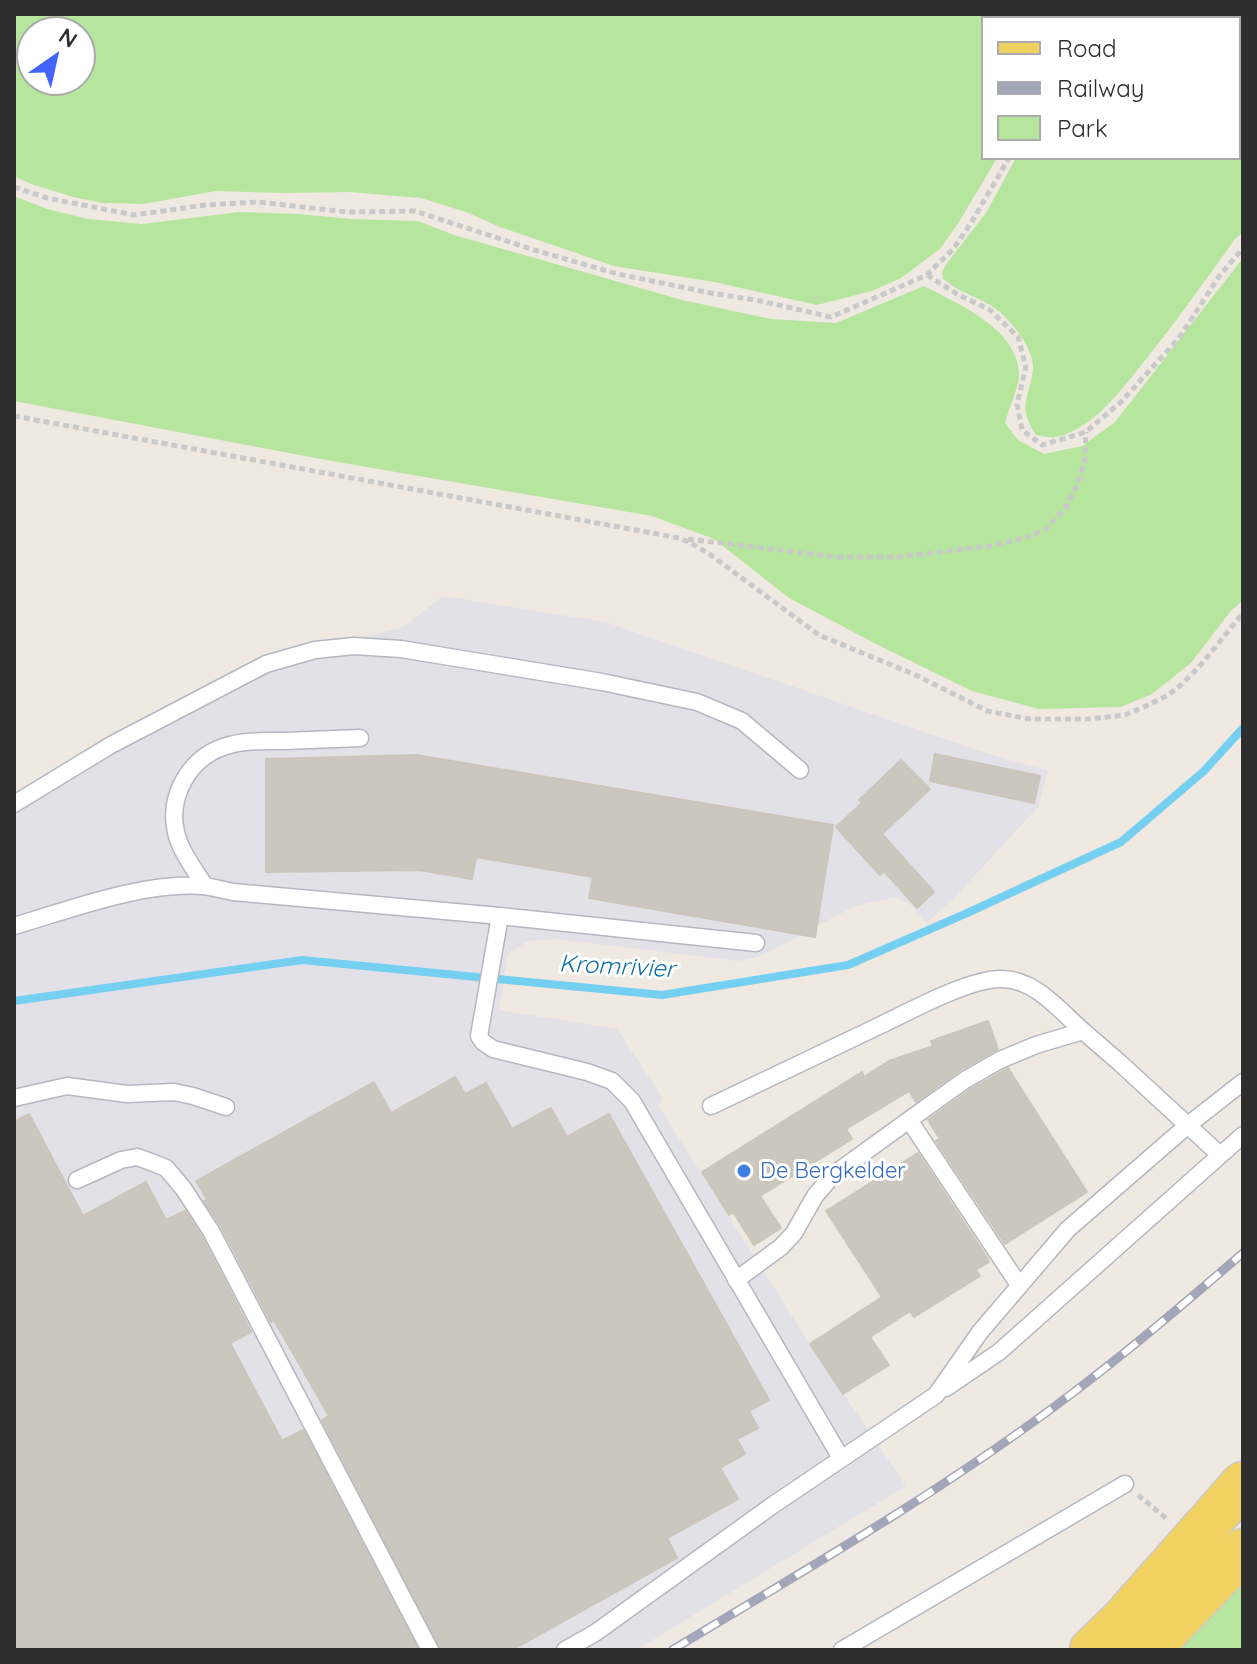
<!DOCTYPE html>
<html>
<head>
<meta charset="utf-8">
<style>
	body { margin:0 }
	#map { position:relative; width:1257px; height:1664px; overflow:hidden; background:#efe9e1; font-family:Quicksand,sans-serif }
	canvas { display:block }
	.frame { position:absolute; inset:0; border:16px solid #2e2e2e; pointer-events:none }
	.legend { position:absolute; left:981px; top:16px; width:260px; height:144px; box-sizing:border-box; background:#fff; border:2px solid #ababab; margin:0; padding:10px 14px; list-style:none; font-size:24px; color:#2e2e2e }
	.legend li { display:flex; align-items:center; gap:16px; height:40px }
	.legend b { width:40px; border:2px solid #ababab }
	.north { position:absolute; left:16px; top:16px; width:80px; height:80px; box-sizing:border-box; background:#fff; border:2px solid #ababab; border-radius:50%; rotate:34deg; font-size:22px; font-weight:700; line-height:32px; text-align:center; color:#2e2e2e }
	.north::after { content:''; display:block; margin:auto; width:28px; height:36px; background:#4264fb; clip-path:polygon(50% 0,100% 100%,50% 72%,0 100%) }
</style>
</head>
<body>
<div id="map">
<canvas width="1257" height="1664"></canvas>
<div class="frame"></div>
<ul class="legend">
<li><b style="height:10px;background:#f2d163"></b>Road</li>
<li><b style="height:10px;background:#a3a6b8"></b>Railway</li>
<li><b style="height:22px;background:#b6e59e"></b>Park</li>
</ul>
<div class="north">N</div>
</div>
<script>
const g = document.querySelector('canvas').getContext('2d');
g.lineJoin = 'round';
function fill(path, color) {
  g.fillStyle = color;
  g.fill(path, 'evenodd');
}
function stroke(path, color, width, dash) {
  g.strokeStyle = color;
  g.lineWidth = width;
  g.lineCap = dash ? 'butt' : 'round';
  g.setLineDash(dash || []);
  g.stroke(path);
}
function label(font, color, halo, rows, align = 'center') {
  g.font = font + ' Quicksand,sans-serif';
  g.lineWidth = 6;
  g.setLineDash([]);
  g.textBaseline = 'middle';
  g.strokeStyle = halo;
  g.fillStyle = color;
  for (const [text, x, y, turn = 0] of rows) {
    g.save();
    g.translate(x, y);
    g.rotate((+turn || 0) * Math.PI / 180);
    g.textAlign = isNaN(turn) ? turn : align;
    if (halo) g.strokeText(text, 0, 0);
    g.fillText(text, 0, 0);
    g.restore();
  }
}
fill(new Path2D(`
	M443,596l162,26 378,130 65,19 -10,36 -84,91 -27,25 -16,-18 -15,-8 -41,9 -96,51 -21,4 -181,-22 -29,2 -20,13 -9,56 118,19 45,68 -3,10 151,237 96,142 -270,164h-622v-856l95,-58 153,-75 141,-34z`), '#e3e1e8');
fill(new Path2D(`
	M14,14h1032l-1,4h-62v140h14l-38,64 -19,27 -39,29 -29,13 -55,14 -103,-23 -100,-16 -114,-39 -34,-15 -45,-14 -72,-6 -66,1 -67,-2 -73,13 -40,-1 -30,-6 -42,-13 -17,-8zM32,32h48v48h-48z
	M1065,14h178v218l-8,7c-30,42 -60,84 -92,124 -21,26 -45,59 -77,71 -10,5 -19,3 -30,1 -19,-30 -8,-33 -3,-64 3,-20 -21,-50 -37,-62 -17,-12 -36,-16 -53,-30l-1,-7 5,-9 39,-50 30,-55h223v-140h-175z
	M14,196l33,13 41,10 54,5 97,-12 59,2 53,5 67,2 36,14 228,65 89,19 65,4 88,-37c34,18 95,43 95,89 0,11 -11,36 -14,48l13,17 26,14 38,-8 33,-24 128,-164v342l-13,12 -39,51 -39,31 -31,13 -82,2 -67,-18 -94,-46 -89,-47 -75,-59 -62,-23 -326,-56 -312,-59z
	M1243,1568v82h-75z`), '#b6e59e');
stroke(new Path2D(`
	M14,1001l288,-41 360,35 186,-30 117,-51 156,-72 83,-71 39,-43`), '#75cff0', 8);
const building = new Path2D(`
	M935,754l105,22 -6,27 -104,-22z
	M416,755l417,70 -18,112 -226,-39 4,-21 -117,-20 -4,22 -53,-9 -153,2v-113z
	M901,760l29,29 -48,45 52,58 -17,16 -33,-37 -4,4 -44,-48 26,-24 -3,-3z
	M988,1021l10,28 -39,22 -43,31 -7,-11 -63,38 6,10 -92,57 21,32 -27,17 -21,-33 -4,3 -27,-43 160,-100 2,5 25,-16 44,-15 -2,-5z
	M1008,1068l79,124 -82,52 -69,-103 4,-2 -12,-19 43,-31z
	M455,1077l10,17 21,-11 26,46 39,-21 16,29 42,-23 160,286 -20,11 9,17 -21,11 8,15 -25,14 18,31 -71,39 10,20 -165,92h-71l-119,-230 7,-4 -55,-96 -3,2 -50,-96 -17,-25 3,-2 -11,-18 178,-99 17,31z
	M29,1114l54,102 63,-34 20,38 19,-9 17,26 49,95 -21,11 52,98 21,-11 115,220h-404v-528z
	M918,1153l68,103 3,6 -13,8 4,6 -66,41 -4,-6 -40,26 19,28 -46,29 -33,-50 72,-47 -56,-86z`);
fill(building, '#cbc7bf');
stroke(building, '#cbc5ba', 2);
const service = new Path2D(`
	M14,804l97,-59 155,-81 49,-14 39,-4 47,3 201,33 95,20 45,19 58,49
	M205,886c-10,-16 -25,-35 -29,-54 -8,-36 13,-73 47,-85 20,-7 41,-6 62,-6 25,-1 50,-2 75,-3
	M500,916l256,27
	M14,926c58,-17 128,-44 189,-40 10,1 20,4 30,6l267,24 -21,120 4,6 10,7 94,23 25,9 20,20 209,357
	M14,1098l53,-12 60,8 47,-2 19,4 33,11
	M711,1106c57,-27 115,-55 172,-82 29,-14 88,-46 119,-45 33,0 58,32 81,52
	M909,1120l110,165
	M77,1180l44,-20 16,-3 14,5 15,6 17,20 28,43 219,419
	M736,1280l45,-33 13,-14 21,-37 18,-21 76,-55 56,-40 35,-20 36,-15 47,-14 37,32 100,92
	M946,1388l53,-36 244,-217
	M565,1650l30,-17 178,-128 163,-110 44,-63 88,-103 120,-104 55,-43
	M842,1650l283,-166`);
const primary = new Path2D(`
	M1092,1650l30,-29 121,-137
	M1148,1650l95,-99`);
stroke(service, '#b4b7c1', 19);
stroke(primary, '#c9c9c9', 47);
stroke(new Path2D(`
	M1057,18l1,-4
	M14,187l33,11 87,17 71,-10 53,-3 89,10 68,-1 116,38 87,25 93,19 50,8 70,16 96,-42 27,-27 17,-25 38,-65
	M927,275l30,19 33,16 28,27 8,30 -9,37 5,26 20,15 44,-13 35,-30 58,-64 41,-63 23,-27
	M14,416l665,122 10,4 19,11 111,82 99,41 69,35 42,8h60l36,-4 23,-10 20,-10 14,-11 17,-17 44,-54
	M688,539l148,18h61l93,-11 35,-8 21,-9 20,-22 12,-24 7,-25 1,-26
	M1138,1495l29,24`), '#c9c9c9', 5, [6, 4]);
stroke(service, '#fff', 16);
stroke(primary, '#f2d163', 44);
const rail = new Path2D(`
	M672,1650c135,-81 272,-160 398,-255 60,-45 116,-93 173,-142`);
stroke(rail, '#a3a6b8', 9);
stroke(rail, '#fff', 6, [18]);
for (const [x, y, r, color] of [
	[744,1171,8,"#3f7fe0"]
]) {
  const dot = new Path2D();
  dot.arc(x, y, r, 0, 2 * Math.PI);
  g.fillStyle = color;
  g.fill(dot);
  stroke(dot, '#fff', 3);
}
label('22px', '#366cbe', '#fff', [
	["De Bergkelder",760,1171]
], 'left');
label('italic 24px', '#0d6fa3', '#fff', [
	["Kromrivier",617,967,3]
]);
</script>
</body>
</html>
